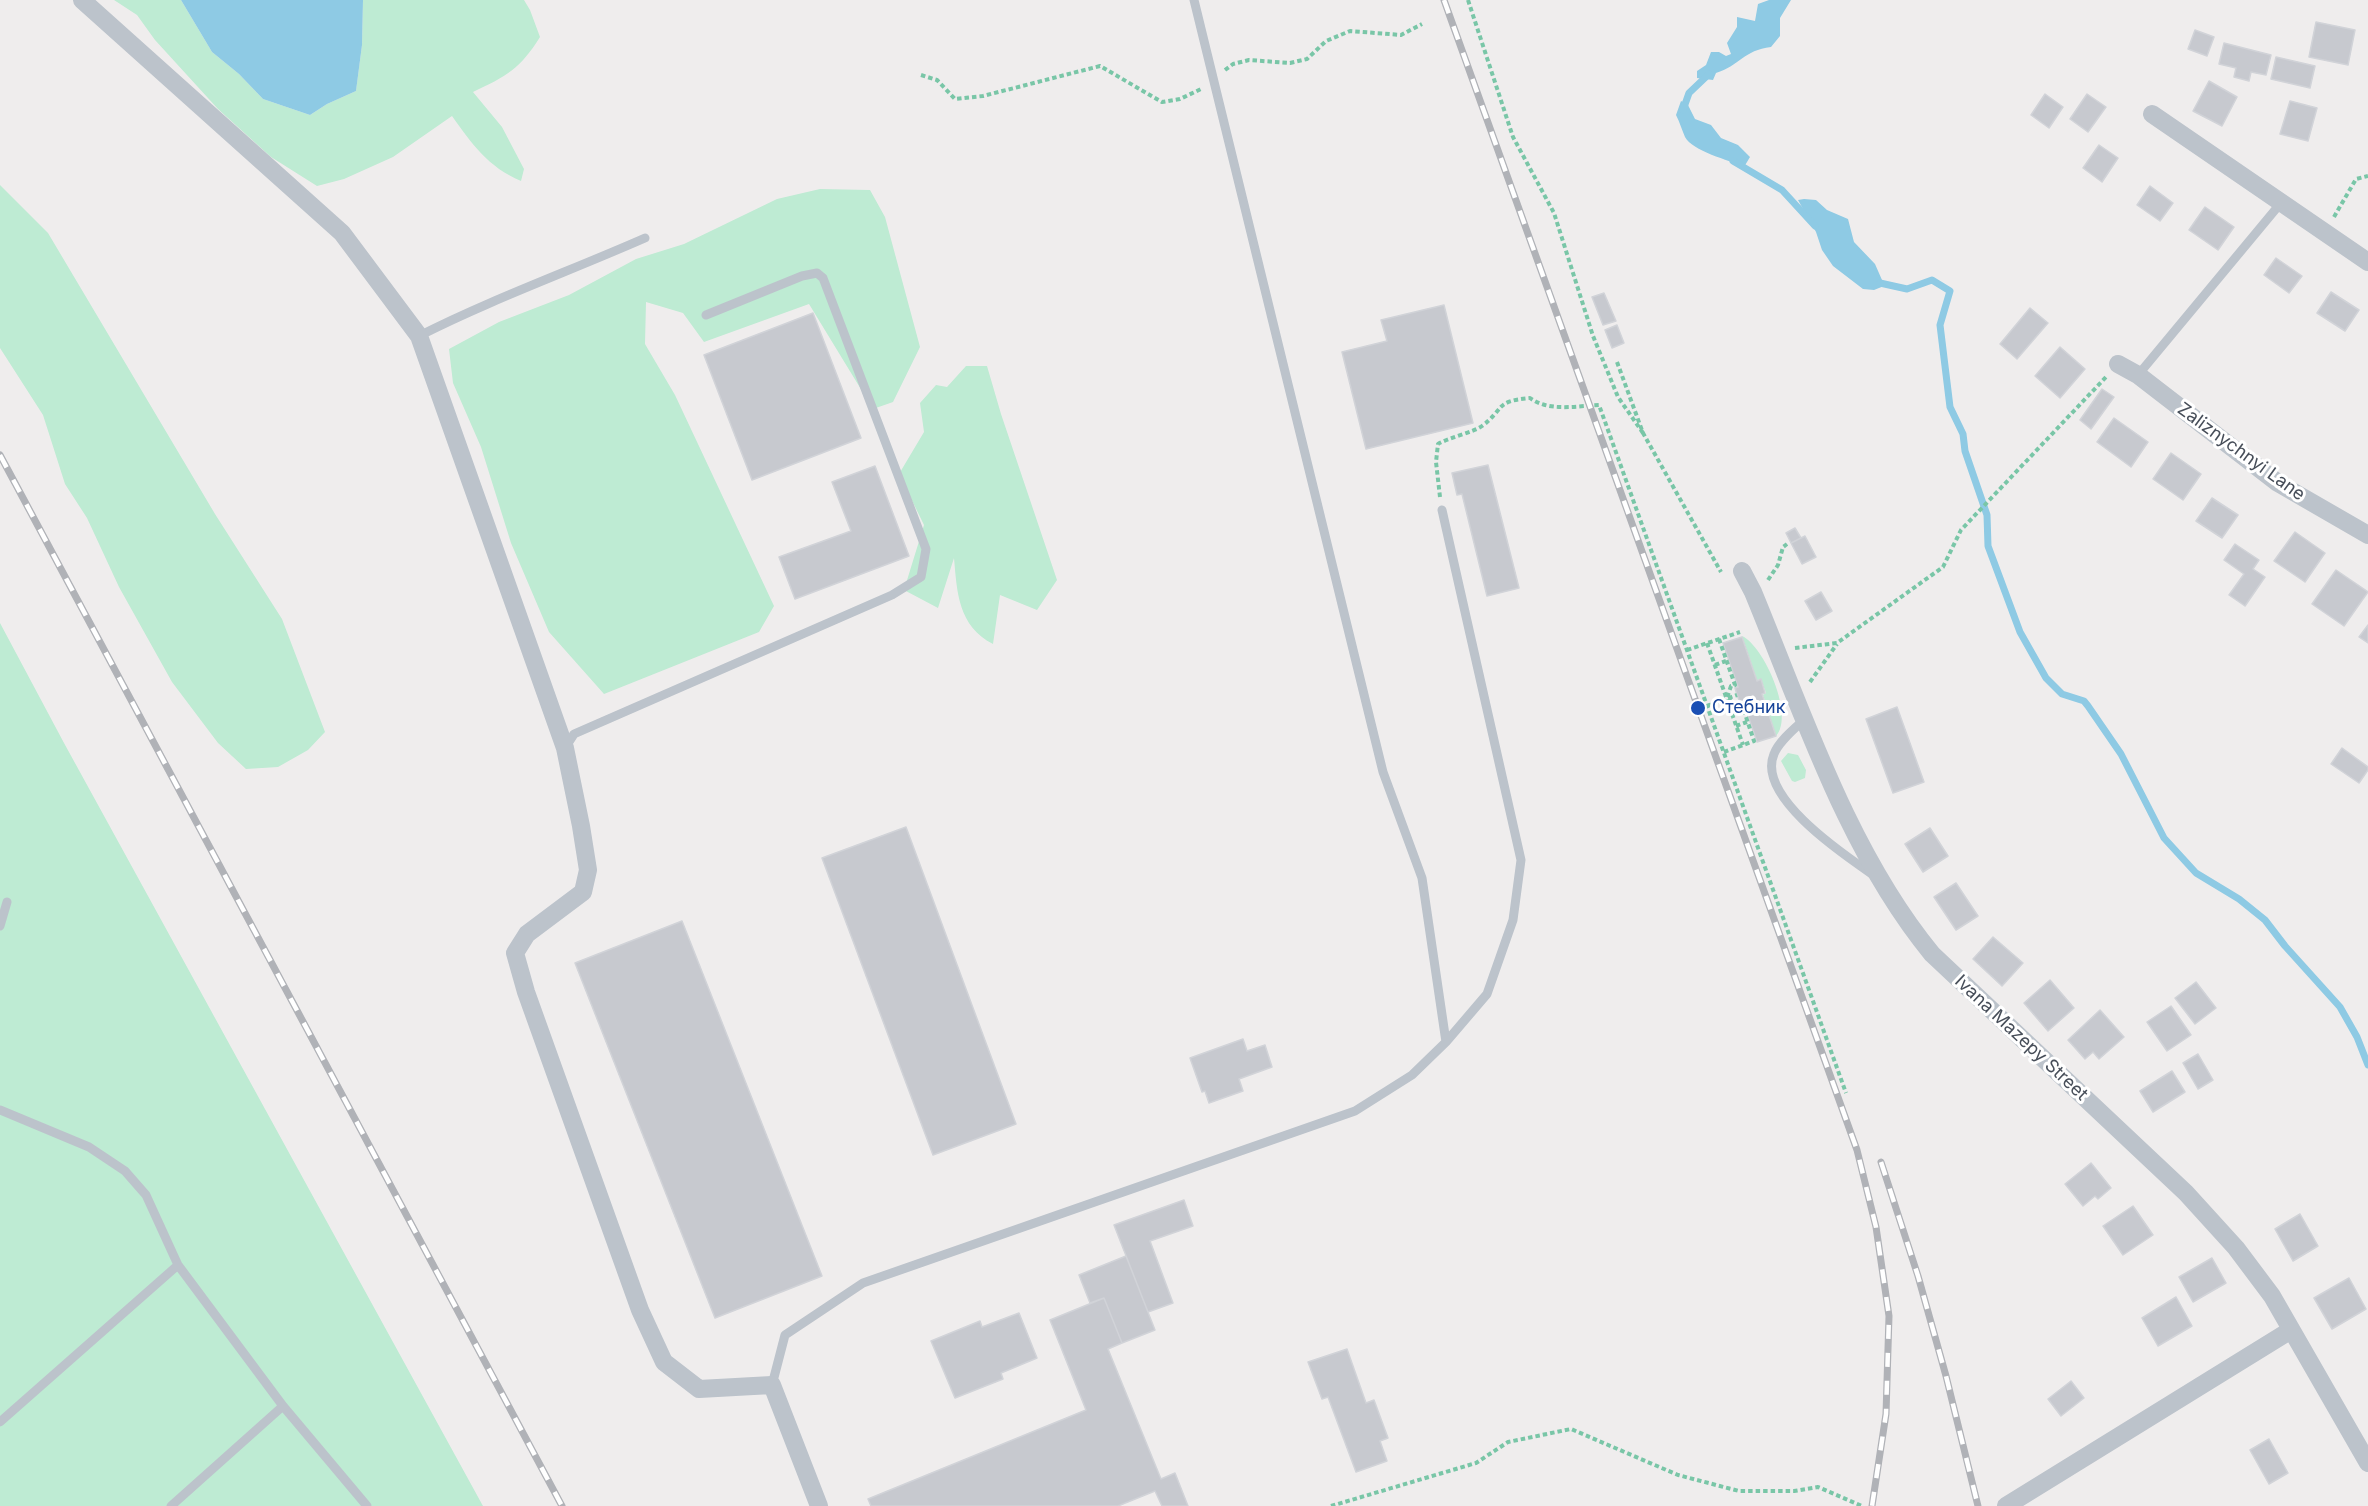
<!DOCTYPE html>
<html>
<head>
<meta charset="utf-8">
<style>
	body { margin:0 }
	canvas { display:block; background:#efeded }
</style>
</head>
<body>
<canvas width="2368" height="1506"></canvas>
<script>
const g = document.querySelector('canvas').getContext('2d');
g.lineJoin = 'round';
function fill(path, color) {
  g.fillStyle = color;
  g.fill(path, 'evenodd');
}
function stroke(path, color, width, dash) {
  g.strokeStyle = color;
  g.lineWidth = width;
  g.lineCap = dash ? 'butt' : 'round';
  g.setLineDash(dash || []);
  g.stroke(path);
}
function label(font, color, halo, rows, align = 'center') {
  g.font = font + ' Inter,sans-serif';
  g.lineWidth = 6;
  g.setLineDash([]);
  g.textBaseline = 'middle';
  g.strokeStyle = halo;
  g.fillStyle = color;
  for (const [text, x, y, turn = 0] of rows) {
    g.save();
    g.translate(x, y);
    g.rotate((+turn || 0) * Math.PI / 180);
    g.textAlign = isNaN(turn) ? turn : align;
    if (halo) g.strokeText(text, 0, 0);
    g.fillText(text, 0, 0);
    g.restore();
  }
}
fill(new Path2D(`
	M114,0h67l31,52 27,22 24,25 47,16 17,-11 29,-13 6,-46 1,-45h161l6,10 10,27c-20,32 -33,39 -67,55l29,35 22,42 -3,12c-33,-14 -49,-37 -69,-65l-59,41 -49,22 -27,7 -46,-29 -53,-48 -63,-69 -18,-25z
	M0,185l48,48 167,281 67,105 43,113 -17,18 -30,17 -32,2 -28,-26 -46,-61 -53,-95 -32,-69 -22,-34 -22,-69 -43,-67z
	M820,189l50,1 15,27 35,130 -27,55 -20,7 -64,-105 -105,38 -21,-29 -37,-11 -1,42 30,51 99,211 -15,26 -155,62 -55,-62 -38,-89 -30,-96 -28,-64 -4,-34 50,-27 70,-27 67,-36 48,-15 93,-45z
	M966,366h21l14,48 56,166 -20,30 -37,-15 -7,49c-35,-18 -36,-52 -39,-86l-16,50 -34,-18 20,-65 -25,-51 25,-42 -4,-29 16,-18 11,2z
	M0,623l64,120 419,763h-483z
	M1742,636c22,10 53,80 34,100l-13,-41 3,-2 -5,-14 -4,1z
	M1788,753l10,2 8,15 -1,8 -10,4 -3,-1 -11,-20z`), '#beebd3');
fill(new Path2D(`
	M181,0h182l-1,45 -6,46 -29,13 -17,11 -47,-16 -24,-25 -27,-22z
	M1769,0h22l-11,18v18l-9,11c-27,3 -32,19 -55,26l-3,7 -16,-2v-7l9,-6 5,-13h8l7,4 5,-2 -4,-11 10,-16v-10l18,4 3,-17z
	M1681,101l7,4 7,14 16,6 10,13 17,7 12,12 -6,10c-15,-7 -52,-16 -59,-30 -3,-7 -5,-14 -9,-22z
	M1804,199l12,1 11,10 21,9 6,23 21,22 7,16 7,4 -15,6 -11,-1 -30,-23 -11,-16 -6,-18 -18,-32z`), '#8ecae4');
stroke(new Path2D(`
	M1683,110l6,-17 20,-19
	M1733,161l49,29 33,36
	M1880,283l27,6 25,-9 18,11 -10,34 10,82 13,27 2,17 22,64 1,31 32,86 26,46 16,16 22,7 4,5 33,48 43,84 32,35 43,26 26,21 20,26 55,61 17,30 11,28`), '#8ecae4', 7);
const building = new Path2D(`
	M2316,22l39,8 -7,35 -39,-8z
	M2195,30l19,7 -7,19 -19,-7z
	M2224,43l47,12 -5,20 -15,-3 -2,9 -15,-4 2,-9 -17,-4z
	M2276,57l39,9 -5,22 -39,-9z
	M2209,81l28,16 -15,29 -29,-15z
	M2045,94l18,13 -14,21 -18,-13z
	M2087,94l19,13 -18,25 -18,-13z
	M2290,101l27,7 -9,33 -28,-7z
	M2099,145l19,13 -16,24 -19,-14z
	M2150,186l23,17 -13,18 -23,-16z
	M2205,207l29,20 -16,23 -29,-20z
	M2276,258l26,18 -13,17 -25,-18z
	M2331,292l28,18 -14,21 -28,-18z
	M1604,293l12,28 -13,4 -11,-28z
	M1444,305l29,118 -107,26 -24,-97 45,-11 -6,-21z
	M2030,308l18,15 -31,36 -17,-15z
	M813,313l48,125 -109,42 -48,-125z
	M1617,325l7,18 -12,5 -7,-18z
	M2060,347l25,22 -25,29 -25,-22z
	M2102,389l12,8 -23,32 -11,-9z
	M2114,418l34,24 -17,25 -34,-25z
	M2171,453l30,21 -18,26 -30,-21z
	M1488,465l31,123 -32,8 -25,-102 -5,1 -5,-22z
	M875,466l34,90 -114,43 -16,-42 72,-26 -19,-49z
	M2212,498l26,17 -16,23 -26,-17z
	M1795,528l6,10 -10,5 -5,-10z
	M2295,532l30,21 -20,29 -31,-21z
	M1805,536l11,21 -14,7 -11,-21z
	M2235,544l24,16 -6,9 12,8 -20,29 -16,-11 15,-21 -20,-14z
	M2336,570l32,22 -24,34 -32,-22z
	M1821,592l11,19 -16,9 -11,-19z
	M2368,625v18l-9,-6z
	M1742,637l15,44 4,-2 4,14 -3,1 14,42 -19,6 -14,-41 -3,1 -3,-7 -2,-7 3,-1 -15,-44z
	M1897,707l27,75 -31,11 -27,-74z
	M2342,748l26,19v3l-9,13 -28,-19z
	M906,827l110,297 -83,31 -111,-297z
	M1930,828l18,28 -25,16 -18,-28z
	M1956,883l22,33 -22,14 -22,-33z
	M682,921l140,355 -107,42 -140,-355z
	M1993,937l30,26 -21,23 -29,-27z
	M2050,980l24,28 -26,23 -24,-28z
	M2196,982l20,26 -21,16 -20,-26z
	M2171,1006l20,29 -24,16 -20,-29z
	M2100,1010l24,27 -25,22 -6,-7 -8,7 -17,-19z
	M1243,1039l4,12 18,-6 7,22 -33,12 4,12 -34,12 -4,-12 -3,1 -12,-34z
	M2198,1054l15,26 -15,9 -15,-26z
	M2172,1071l13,21 -32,20 -13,-21z
	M2091,1163l20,25 -13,11 -3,-3 -12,10 -18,-22z
	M1184,1200l9,26 -43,15 23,62 -25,9 -34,-87z
	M2133,1206l20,29 -30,20 -20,-29z
	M2300,1214l18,32 -25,15 -18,-32z
	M1126,1256l29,74 -33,13 -18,-45 -14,5 -11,-28z
	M2212,1258l14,25 -33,19 -14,-25z
	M2349,1278l17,31 -34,20 -18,-31z
	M2176,1297l16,29 -34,20 -16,-28z
	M1104,1298l18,45 -14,6 53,130 14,-6 13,33h-26l-7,-15 -37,15h-247l-3,-7 218,-89 -36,-90z
	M1019,1313l18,45 -36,15 2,6 -48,19 -24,-57 49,-20 2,6z
	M1347,1349l19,54 8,-3 14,38 -8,3 7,20 -31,11 -28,-75 -6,2 -14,-37z
	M2071,1381l13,17 -23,18 -13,-17z
	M2269,1439l19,34 -19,11 -19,-34z`);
fill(building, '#c7c9cf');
stroke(building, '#d1d3d8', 1.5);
stroke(new Path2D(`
	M1468,0l45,137 41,76 39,123 25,61 25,36
	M1225,70l8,-6 16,-4 41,3 17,-4 19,-18 24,-10 51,4 21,-11
	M921,75l16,5 18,19 28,-3 117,-30 62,36 18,-3 21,-10
	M2334,217l22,-38 12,-3
	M1617,362l26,71 78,139
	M1440,497l-4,-35 2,-18c12,-7 36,-12 44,-18 23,-17 12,-25 48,-28 19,14 46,8 69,7l247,688
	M1768,580l10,-15 5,-18 4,-3
	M1719,639l16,46 -4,1 -4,12
	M1707,643l36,102
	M1795,648l42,-5 106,-76 18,-37 145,-153
	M1687,650l53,-18
	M1715,665l11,-4
	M1810,682l27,-38
	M1707,706l30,-11
	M1736,726l11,-4
	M1724,752l30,-11 -12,-36 -3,1 -11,-7
	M1331,1506l145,-43 32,-21 63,-13 107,46 61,16h55l24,-4 44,19`), '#79c6a7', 4, [4.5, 3]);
stroke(new Path2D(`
	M419,336c73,-37 151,-65 226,-98
	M2138,375l142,-171
	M1442,510l79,350 -8,60 -26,74 -41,48
	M1805,719c-10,9 -26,22 -31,35 -18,42 69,100 98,120
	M565,748l9,-14 318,-139 29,-18 5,-28 -103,-271 -6,-5 -15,3 -96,39
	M0,926l7,-24
	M0,1110l89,37 36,24 21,24 32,70 105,141 84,100
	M772,1385l13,-50 78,-52 492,-172 57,-36 34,-33 -24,-164 -39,-106 -189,-772
	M0,1422l178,-157
	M171,1506l112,-100`), '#bcc3cb', 9);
stroke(new Path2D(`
	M82,0l260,233 77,103 146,412 16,78 7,44 -5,22 -56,42 -12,19 11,39 114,318 24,52 35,27 73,-4 47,121
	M2152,114l216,148
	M2118,364l20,11 140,108 90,52
	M1742,571l11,21c50,121 95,260 179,362l254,239 50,55 36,48 96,167
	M2006,1506l285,-176`), '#bcc3cb', 18);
const rail = new Path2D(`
	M1444,0l413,1150 19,77 13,89 -3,98 -14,92
	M0,455l562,1051
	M1881,1162l37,114 28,100 32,130`);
stroke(rail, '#b0b2b7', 7);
stroke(rail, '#fff', 4.5, [14]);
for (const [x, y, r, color] of [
	[1698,708,8,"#1a4fb4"]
]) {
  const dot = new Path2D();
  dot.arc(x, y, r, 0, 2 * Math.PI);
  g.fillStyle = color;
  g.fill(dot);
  stroke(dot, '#fff', 2);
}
label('18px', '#474e59', '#fff', [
	["Zaliznychnyi Lane",2241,452,36],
	["Ivana Mazepy Street",2021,1038,43]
]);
label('18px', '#164399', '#fff', [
	["Стебник",1712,708]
], 'left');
</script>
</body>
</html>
